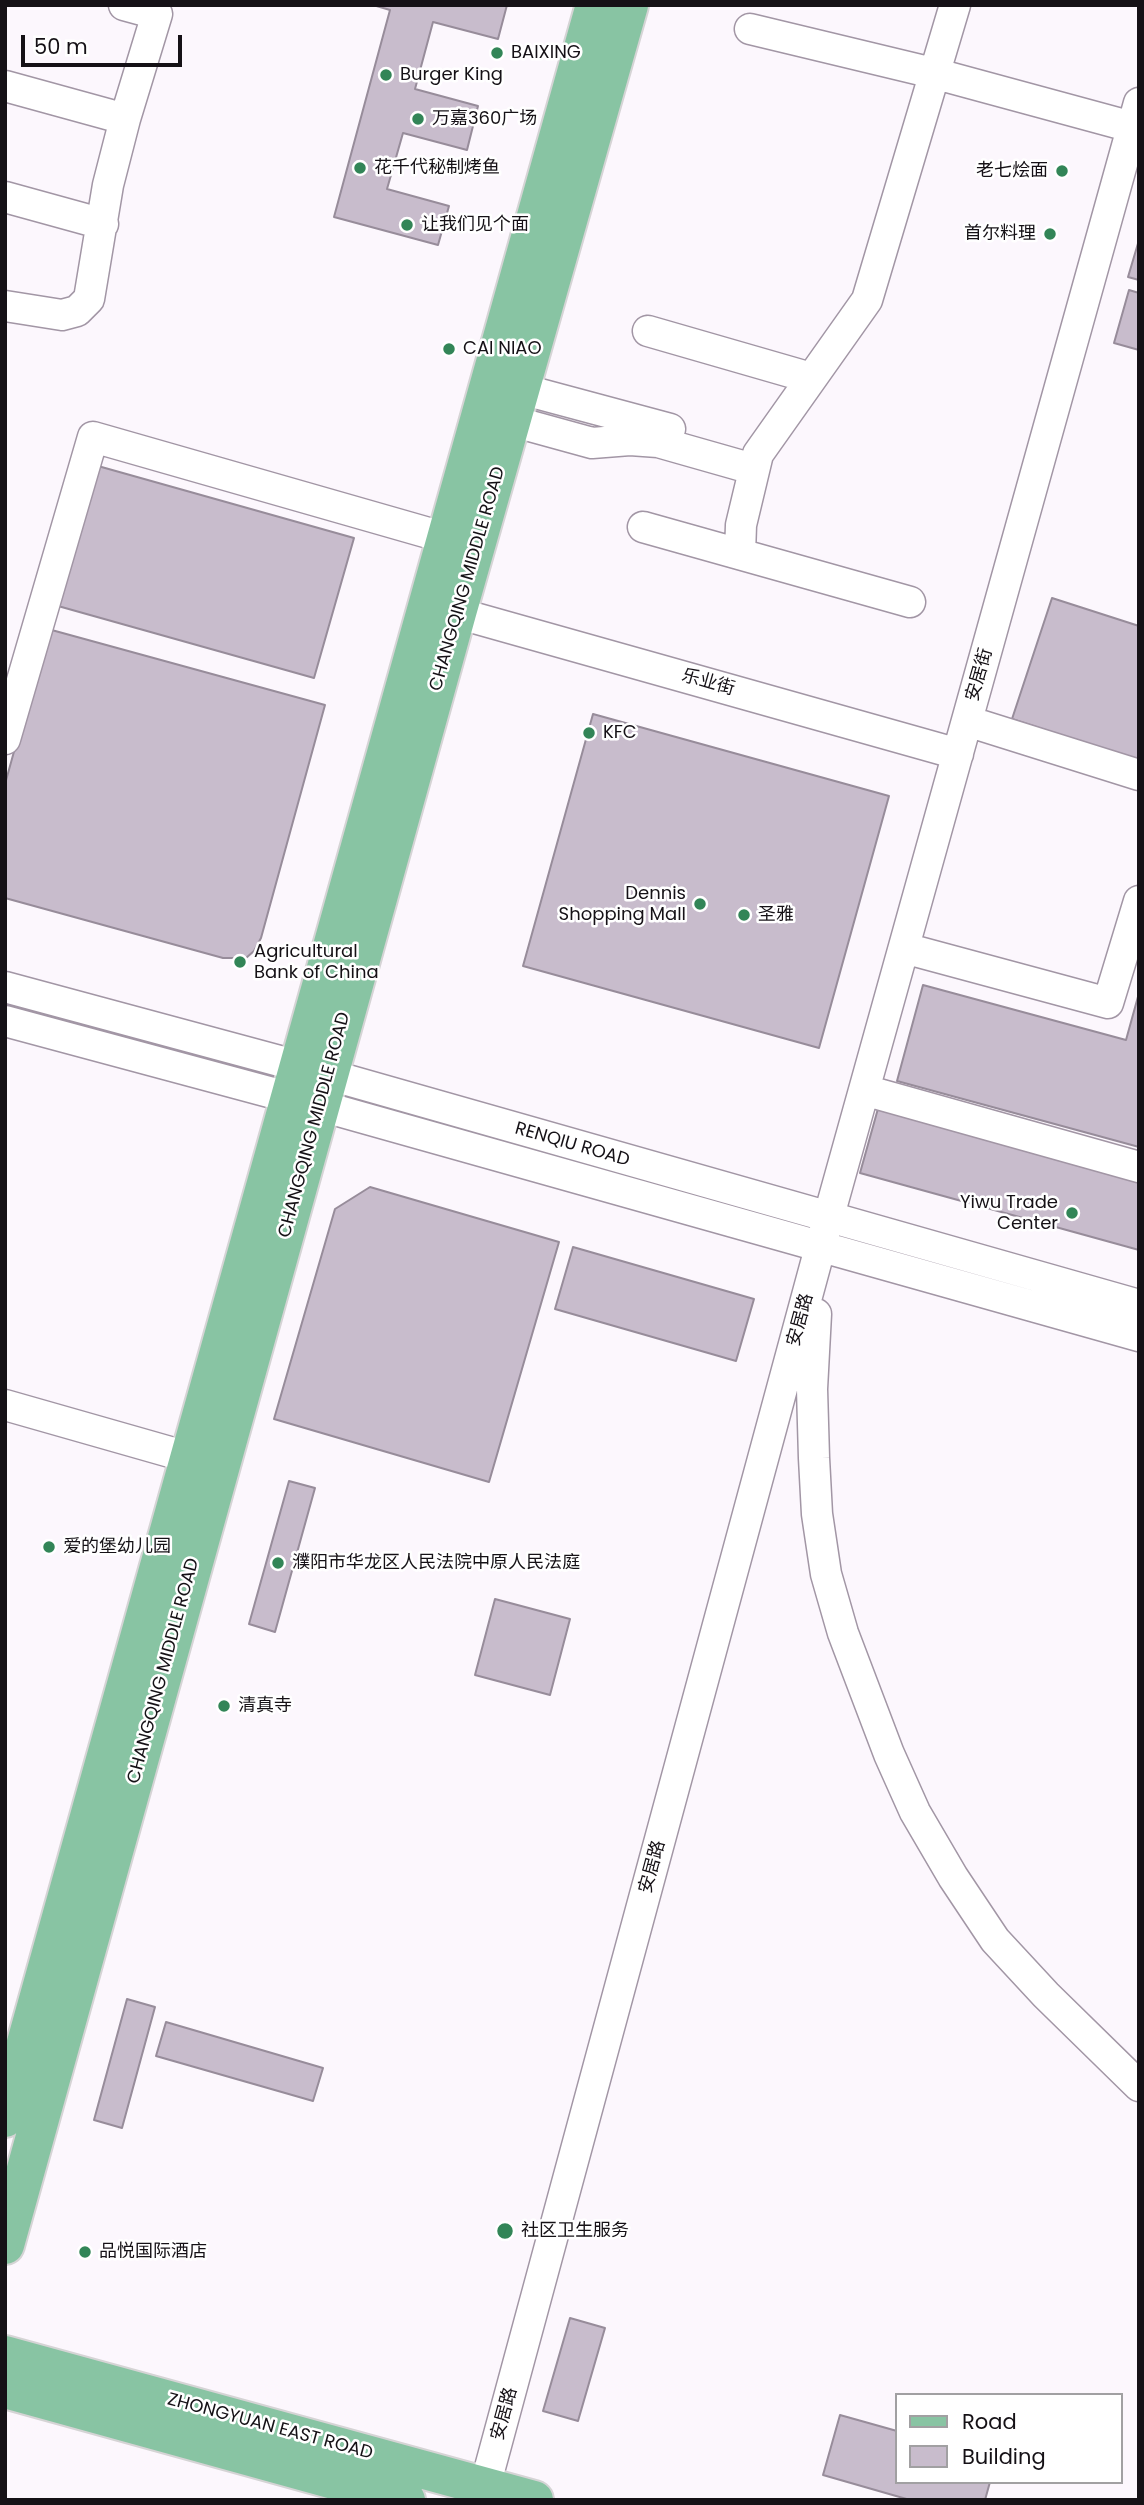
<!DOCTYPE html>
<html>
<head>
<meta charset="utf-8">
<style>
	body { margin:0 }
	#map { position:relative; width:1144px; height:2505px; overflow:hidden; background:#fcf7fd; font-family:Poppins,sans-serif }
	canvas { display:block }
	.frame { position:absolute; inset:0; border:7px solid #151116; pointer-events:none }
	.legend { position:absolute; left:895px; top:2393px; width:228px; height:91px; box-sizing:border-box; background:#fff; border:2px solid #a1a0a2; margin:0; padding:9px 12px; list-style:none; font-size:21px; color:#151116 }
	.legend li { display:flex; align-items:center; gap:14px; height:35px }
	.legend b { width:35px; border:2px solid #a1a0a2 }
	.scale { position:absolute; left:21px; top:35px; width:161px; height:32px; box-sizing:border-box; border:4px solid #151116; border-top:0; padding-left:9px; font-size:21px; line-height:24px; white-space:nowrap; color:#151116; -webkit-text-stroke:5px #fff; paint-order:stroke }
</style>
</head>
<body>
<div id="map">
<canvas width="1144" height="2505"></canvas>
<div class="frame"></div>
<ul class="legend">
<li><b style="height:9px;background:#88c4a3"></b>Road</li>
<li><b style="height:19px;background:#c8bccc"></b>Building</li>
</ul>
<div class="scale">50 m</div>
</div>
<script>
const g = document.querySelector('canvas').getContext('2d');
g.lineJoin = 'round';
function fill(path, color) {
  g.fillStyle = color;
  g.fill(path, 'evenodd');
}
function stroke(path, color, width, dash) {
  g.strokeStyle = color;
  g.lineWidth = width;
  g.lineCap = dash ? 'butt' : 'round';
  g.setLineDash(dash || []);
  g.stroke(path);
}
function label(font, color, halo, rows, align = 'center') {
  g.font = font + ' Poppins,"Noto Sans SC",sans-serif';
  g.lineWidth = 5;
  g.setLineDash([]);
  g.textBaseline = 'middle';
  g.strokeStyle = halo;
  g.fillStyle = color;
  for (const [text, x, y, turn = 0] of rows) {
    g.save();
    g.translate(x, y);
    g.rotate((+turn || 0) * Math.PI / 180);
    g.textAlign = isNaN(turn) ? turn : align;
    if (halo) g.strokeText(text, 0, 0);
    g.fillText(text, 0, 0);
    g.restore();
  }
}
const building = new Path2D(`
	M373,5h134l-9,34 -65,-17 -18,67 63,17 -11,44 -64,-17 -16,56 62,17 -11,39 -104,-28 56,-207z
	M1139,240v40l-11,-3z
	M1129,290l10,3v57l-25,-7z
	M98,466l256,72 -40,140 -256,-72z
	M1052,598l87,28v135l-127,-42z
	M48,629l277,76 -64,233 -7,13 -8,7h-23l-218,-60v-114z
	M593,714l296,82 -70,252 -296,-82z
	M923,985l203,55 13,-47v154l-242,-66z
	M879,1105l260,71v74l-279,-77z
	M370,1187l189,55 -70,240 -215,-63 61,-210z
	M573,1247l181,52 -18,62 -181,-52z
	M289,1481l26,7 -40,144 -26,-8z
	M495,1599l75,20 -20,76 -75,-20z
	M127,1999l28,8 -33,121 -28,-8z
	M166,2022l157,46 -10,33 -157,-45z
	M570,2318l35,10 -27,93 -35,-10z
	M840,2415l57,16v51h93l-5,18h-75l-87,-25z`);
fill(building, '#c8bccc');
stroke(building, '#978c9a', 2);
const minor = new Path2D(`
	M750,29l183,44 199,54
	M5,86l120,33
	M5,197l98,27
	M5,306l57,9 15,-4 12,-12 19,-114 17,-66 32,-105 -33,-9
	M648,331l163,47
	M521,389l149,40
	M512,421l80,22 38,-3 28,2 95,27
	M643,527l267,75
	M740,554l1,-29 17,-71 109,-154 88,-295
	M457,613l501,141
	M967,721l172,54
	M5,739l88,-302 353,101
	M904,948l204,55 31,-102
	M5,987l293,79 841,239
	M5,1021l316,85 818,230
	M864,1090l275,77
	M816,1314l-4,75 2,69 3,56 9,60 17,59 46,121 26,58 38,65 42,63 51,55 93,91
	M5,1405l186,53
	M485,2486l335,-1238 319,-1145`);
const major = new Path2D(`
	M5,2118l590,-2113
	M5,2245l452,-1632 172,-608
	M5,2355l529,145
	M5,2389l401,111`);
stroke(minor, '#a296a5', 33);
stroke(major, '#d5d4d5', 42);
stroke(minor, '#fff', 30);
stroke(major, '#88c4a3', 38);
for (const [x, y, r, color] of [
	[497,53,7,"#328557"],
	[386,75,7,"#328557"],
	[418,119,7,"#328557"],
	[360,168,7,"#328557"],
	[1062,171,7,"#328557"],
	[407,225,7,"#328557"],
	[1050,234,7,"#328557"],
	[449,349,7,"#328557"],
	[589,733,7,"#328557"],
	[700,904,7,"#328557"],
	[744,915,7,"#328557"],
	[240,962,7,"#328557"],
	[1072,1213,7,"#328557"],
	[49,1547,7,"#328557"],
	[278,1563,7,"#328557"],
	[224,1706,7,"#328557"],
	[505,2231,9,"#328557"],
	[85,2252,7,"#328557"]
]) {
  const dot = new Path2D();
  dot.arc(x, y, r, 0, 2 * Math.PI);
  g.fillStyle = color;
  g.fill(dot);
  stroke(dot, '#fff', 2.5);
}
label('18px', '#151116', '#fff', [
	["BAIXING",511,53],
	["Burger King",400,75],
	["万嘉360广场",432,119],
	["花千代秘制烤鱼",374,168],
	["老七烩面",1048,171,"right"],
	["让我们见个面",421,225],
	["首尔料理",1036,234,"right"],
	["CAI NIAO",463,349],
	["KFC",603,733],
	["Dennis",686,894,"right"],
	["Shopping Mall",686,915,"right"],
	["圣雅",758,915],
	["Agricultural",254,952],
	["Bank of China",254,973],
	["Yiwu Trade",1058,1203,"right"],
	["Center",1058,1224,"right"],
	["爱的堡幼儿园",63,1547],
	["濮阳市华龙区人民法院中原人民法庭",292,1563],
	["清真寺",238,1706],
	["社区卫生服务",521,2231],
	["品悦国际酒店",99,2252]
], 'left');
label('18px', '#151116', '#fff', [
	["CHANGQING MIDDLE ROAD",468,579,-74],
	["安居街",980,675,-74],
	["乐业街",708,683,16],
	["CHANGQING MIDDLE ROAD",315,1125,-75],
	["RENQIU ROAD",572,1145,16],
	["安居路",801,1320,-75],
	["CHANGQING MIDDLE ROAD",164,1671,-75],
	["安居路",653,1867,-75],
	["安居路",505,2414,-75],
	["ZHONGYUAN EAST ROAD",270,2427,15]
]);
</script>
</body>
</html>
